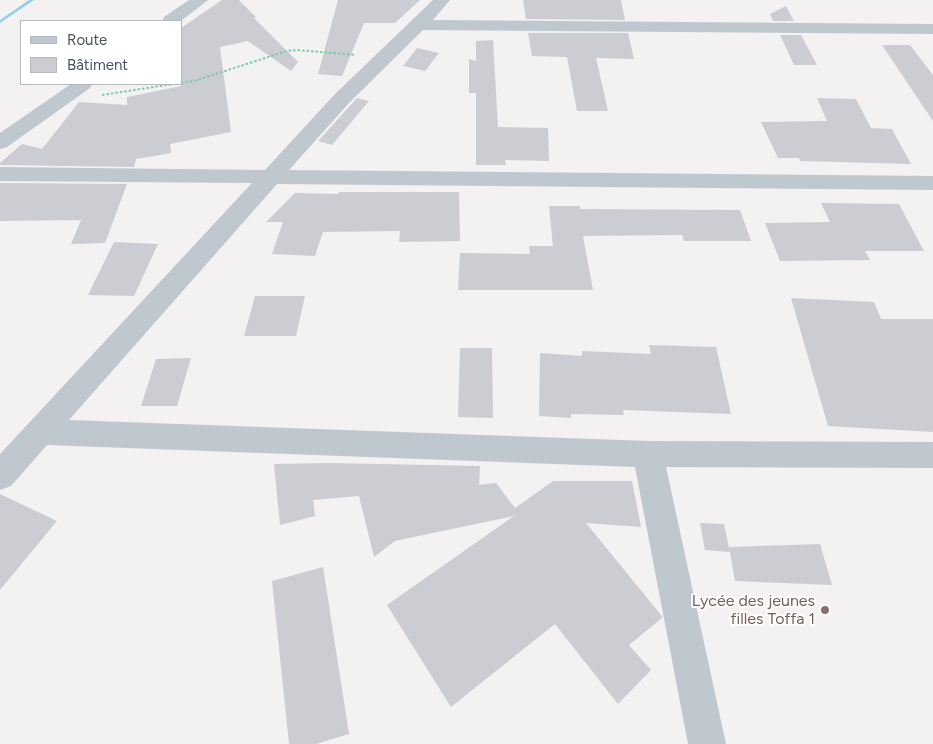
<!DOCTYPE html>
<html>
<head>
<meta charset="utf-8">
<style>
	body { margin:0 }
	#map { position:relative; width:933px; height:744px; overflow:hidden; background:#f3f1f1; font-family:Figtree,sans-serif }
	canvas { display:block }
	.legend { position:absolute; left:20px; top:20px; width:162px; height:65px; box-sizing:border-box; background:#fff; border:1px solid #b6babf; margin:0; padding:6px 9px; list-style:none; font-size:15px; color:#49535e }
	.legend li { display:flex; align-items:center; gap:10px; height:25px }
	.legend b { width:25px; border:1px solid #b6babf }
</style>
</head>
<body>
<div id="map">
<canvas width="933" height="744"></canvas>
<ul class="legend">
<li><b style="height:6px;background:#bfc7cf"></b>Route</li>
<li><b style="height:14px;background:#cbcdd3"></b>Bâtiment</li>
</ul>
</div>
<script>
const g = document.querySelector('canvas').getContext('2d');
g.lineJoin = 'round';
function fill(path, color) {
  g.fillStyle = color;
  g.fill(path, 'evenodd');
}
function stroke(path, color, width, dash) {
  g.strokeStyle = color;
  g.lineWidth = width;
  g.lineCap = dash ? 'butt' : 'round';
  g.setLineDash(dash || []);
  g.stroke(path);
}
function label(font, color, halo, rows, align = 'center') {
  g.font = font + ' Figtree,sans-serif';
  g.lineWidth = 4;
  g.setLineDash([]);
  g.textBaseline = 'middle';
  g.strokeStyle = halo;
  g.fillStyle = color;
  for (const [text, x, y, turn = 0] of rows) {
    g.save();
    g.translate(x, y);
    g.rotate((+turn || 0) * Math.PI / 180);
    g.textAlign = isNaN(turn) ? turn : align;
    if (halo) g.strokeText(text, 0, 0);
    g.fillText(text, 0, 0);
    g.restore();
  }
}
fill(new Path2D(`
	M29,0h5l-34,23v-3z`), '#91d1e9');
fill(new Path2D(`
	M222,0h17l17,17 -2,1 44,44 -7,9 -43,-30 -28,6 11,85 -61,12 1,9 -35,6 -2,8 -134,-2v-2l22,-19 20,5 37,-47 48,3v-8l54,-11v-58z
	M338,0h82l-25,23h-31l-22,53 -24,-2z
	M523,0h98l4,20 -99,-1z
	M786,6l8,15h-21l-3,-7z
	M528,33h100l6,26 -38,-1 12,53h-31l-10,-54 -35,-1z
	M780,35h21l16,30h-23z
	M493,40l5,87 50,1 1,33 -44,-1 1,5h-30v-72h-7v-34l7,2v-20z
	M882,45h28l23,30v46z
	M417,48l22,5 -14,18 -22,-5z
	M357,98l12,3 -37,44 -14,-4z
	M817,98l39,1 15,29 21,1 19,35 -111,-3 -1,-3h-21l-17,-36 66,-1z
	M0,183l127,1 -22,59 -34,1 10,-24 -81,1z
	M339,192h120l1,49 -61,1 1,-11 -77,1 -8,24 -43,-2 11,-32h-17l29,-29 43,1z
	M821,203l78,1 25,47h-59l5,9 -90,1 -15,-38 65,-1z
	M549,206h31v3l160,1 11,31h-67l-2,-6 -99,1 10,54h-135l2,-37 70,1 -1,-8h24z
	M114,242l44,2 -24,52 -46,-1z
	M255,296h50l-9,40h-52z
	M791,298l83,4 7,17h52v113l-105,-6z
	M649,345l67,2 15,67 -108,-4 1,5 -53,-1v4l-32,-2 1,-63 42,3v-5l69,3z
	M460,348h32l1,70 -35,-1z
	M191,358l-14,48h-36l15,-47z
	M329,463l151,3 -1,19 17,-2 19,25 38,-27h79l9,46 -55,-4 75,92 1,3 -33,27 22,25 -33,34 -63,-80 -104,83 -64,-102 127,-89 -119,25 -21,16 -15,-61 -46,4 2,16 -35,9 -6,-61z
	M0,494l57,27 -57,69z
	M700,523l24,1 6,28 -25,-2z
	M820,544l12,41 -97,-4 -6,-34z
	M323,567l26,167 -33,10h-27l-17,-163z`), '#cbcdd3');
stroke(new Path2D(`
	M181,83l13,-2 93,-30 10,-1 59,5
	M102,95l71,-11`), '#7bcbaa', 2, [2.5, 2]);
fill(new Path2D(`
	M189,0h19l-27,21h-19l2,-4z
	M433,0h17l-17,20 500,4v10l-510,-4 -74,73 -60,67 644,6v14l-656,-6 -208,236 579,21 285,1v26l-267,-1 60,277h-38l-53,-277 -588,-22 -36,41 -11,4v-36l252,-271 -252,-2v-14l265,3 70,-76z
	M71,84h21l-2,4 -83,59 -7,2v-16z`), '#bfc7cf');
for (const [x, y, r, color] of [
	[825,610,5,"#8d6e63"]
]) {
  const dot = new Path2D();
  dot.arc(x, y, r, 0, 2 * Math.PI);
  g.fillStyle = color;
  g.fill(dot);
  stroke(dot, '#fff', 2);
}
label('16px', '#785e54', '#fff', [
	["Lycée des jeunes",815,601],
	["filles Toffa 1",815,619]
], 'right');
</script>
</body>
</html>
